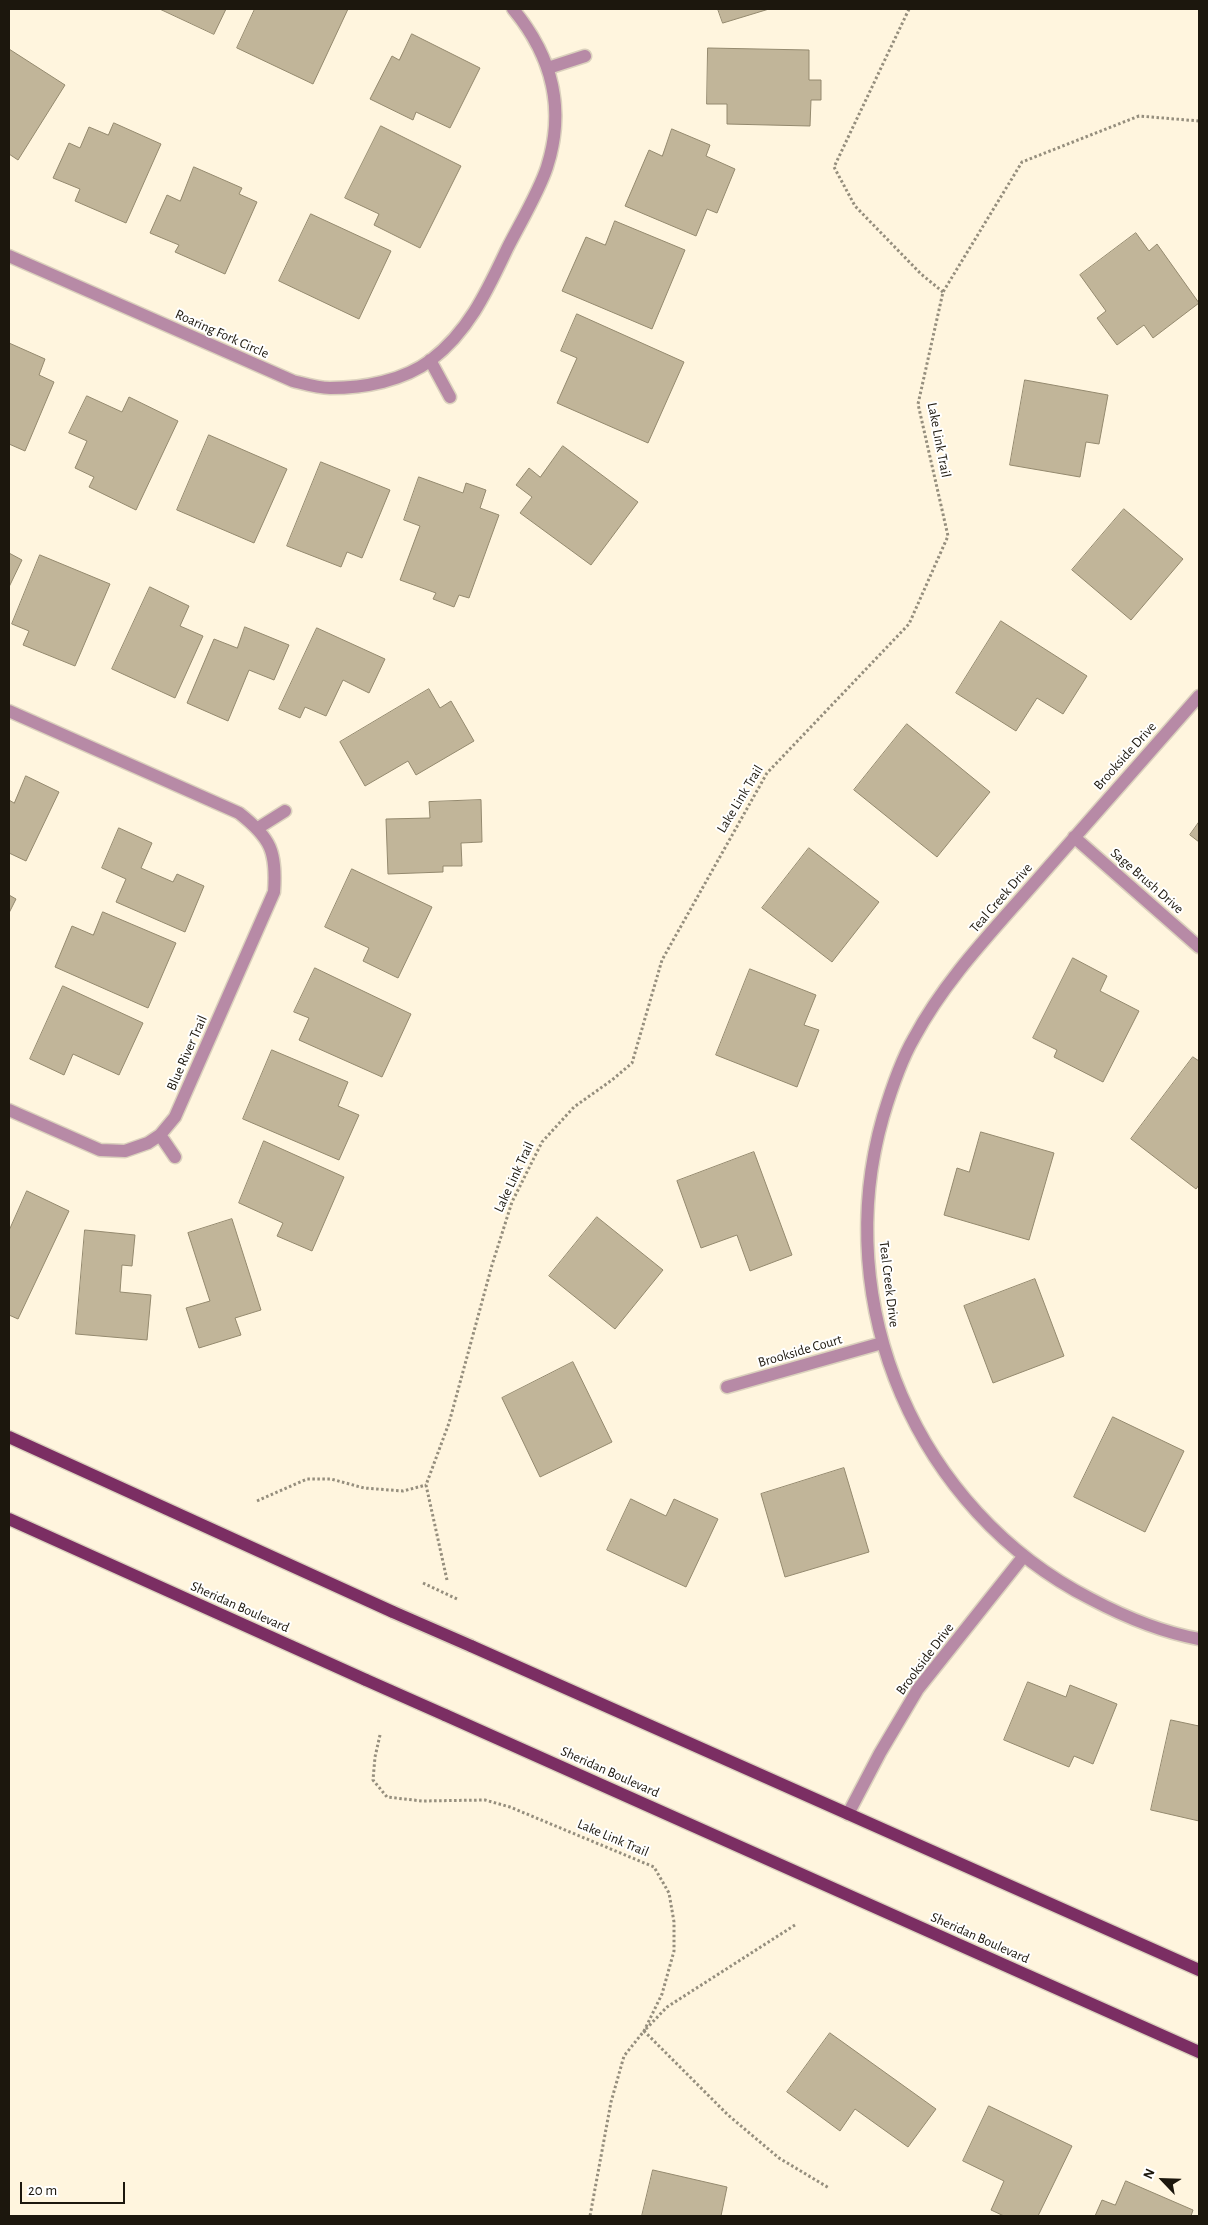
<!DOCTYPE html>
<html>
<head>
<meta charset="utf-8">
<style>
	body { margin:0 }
	#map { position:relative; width:1208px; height:2225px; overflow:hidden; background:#fff5de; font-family:"Alegreya Sans",sans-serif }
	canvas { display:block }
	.frame { position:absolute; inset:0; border:10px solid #1c170d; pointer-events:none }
	.north { position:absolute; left:1138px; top:2155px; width:50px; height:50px; -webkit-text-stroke:4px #fff; paint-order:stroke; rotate:294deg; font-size:14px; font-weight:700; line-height:20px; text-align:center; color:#1c170d }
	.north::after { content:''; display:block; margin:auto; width:18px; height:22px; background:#1c170d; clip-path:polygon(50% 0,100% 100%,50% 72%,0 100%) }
	.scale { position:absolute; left:20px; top:2182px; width:105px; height:22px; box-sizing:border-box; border:2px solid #1c170d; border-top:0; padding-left:6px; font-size:15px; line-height:18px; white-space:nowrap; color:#1c170d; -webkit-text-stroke:4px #fff; paint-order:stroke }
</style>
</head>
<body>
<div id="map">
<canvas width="1208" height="2225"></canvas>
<div class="frame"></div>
<div class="north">N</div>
<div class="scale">20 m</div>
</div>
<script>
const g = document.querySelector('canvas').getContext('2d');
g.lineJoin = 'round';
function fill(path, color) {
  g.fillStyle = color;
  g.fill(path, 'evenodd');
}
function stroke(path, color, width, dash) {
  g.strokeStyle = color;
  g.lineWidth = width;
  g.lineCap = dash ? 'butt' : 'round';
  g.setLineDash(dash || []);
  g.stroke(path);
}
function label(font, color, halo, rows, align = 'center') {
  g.font = font + ' "Alegreya Sans",sans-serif';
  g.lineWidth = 4;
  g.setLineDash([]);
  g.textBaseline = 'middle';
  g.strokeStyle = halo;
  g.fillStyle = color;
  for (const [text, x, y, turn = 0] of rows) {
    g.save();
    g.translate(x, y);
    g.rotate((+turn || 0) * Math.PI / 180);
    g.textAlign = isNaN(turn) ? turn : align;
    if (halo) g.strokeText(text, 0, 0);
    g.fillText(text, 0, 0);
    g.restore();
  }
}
const building = new Path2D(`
	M160,9h66l-12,25z
	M255,9h93l-35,75 -76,-36z
	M718,9h51l-46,14z
	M412,34l68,34 -30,60 -34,-16 -3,8 -43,-21 22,-43 7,4z
	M708,48l101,2v30h12v20h-10l-1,26 -83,-2v-20h-20z
	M9,49l56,36 -47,75 -9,-6z
	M114,123l47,21 -35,79 -51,-22 5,-12 -27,-11 16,-35 11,5 9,-21 19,8z
	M381,126l80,40 -41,82 -46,-23 5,-11 -34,-16z
	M672,129l38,16 -4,11 29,13 -18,44 -10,-4 -11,27 -71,-30 24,-56 13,6z
	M194,167l48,21 -3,6 18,8 -32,72 -50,-22 4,-7 -29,-12 17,-38 13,6z
	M311,214l80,37 -32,68 -80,-38z
	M615,221l70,29 -33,79 -90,-38 24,-54 19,8z
	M1136,233l13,18 8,-7 42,59 -46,35 -9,-13 -27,20 -20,-27 9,-7 -26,-36z
	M577,314l107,48 -36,81 -91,-40 20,-45 -16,-7z
	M9,343l36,16 -6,16 15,7 -29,69 -16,-7z
	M1025,380l83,15 -9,49 -13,-2 -6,35 -70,-12z
	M87,396l35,16 7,-15 49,24 -42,89 -47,-23 5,-10 -19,-9 12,-27 -18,-8z
	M209,435l78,34 -33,74 -77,-33z
	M563,446l75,56 -47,63 -71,-52 12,-16 -16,-12 13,-17 11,9z
	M321,462l69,28 -28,68 -15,-6 -6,15 -54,-21z
	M419,477l44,16 3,-10 20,7 -6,18 19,7 -30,83 -10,-3 -5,12 -21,-8 3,-6 -36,-13 20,-54 -16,-6z
	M1124,509l59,50 -52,61 -59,-50z
	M9,553l13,7 -13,27z
	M40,555l70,29 -35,82 -52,-21 6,-14 -17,-7z
	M150,587l39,19 -9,20 23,10 -28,62 -63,-29z
	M1001,621l86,55 -24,38 -26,-16 -21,33 -60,-38z
	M245,627l44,18 -15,35 -25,-10 -21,51 -41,-18 27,-64 23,9z
	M317,628l68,31 -16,34 -26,-13 -17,36 -21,-9 -5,11 -21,-9z
	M429,689l11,19 11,-7 23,40 -58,34 -8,-14 -43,25 -25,-44z
	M907,724l83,68 -53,65 -83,-67z
	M26,776l33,16 -33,69 -17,-8v-53l5,3z
	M481,800l1,42 -21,1 1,23h-19v6l-55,2 -2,-55 44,-1 -1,-16z
	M1199,822v20l-9,-7z
	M119,828l33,15 -11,25 32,14 4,-8 27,12 -19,46 -69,-30 10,-23 -24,-11z
	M809,848l70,54 -47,60 -70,-54z
	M352,869l80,38 -34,71 -35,-17 6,-13 -44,-21z
	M9,895l7,4 -7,14z
	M103,912l73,31 -28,65 -93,-41 17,-41 21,9z
	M1073,958l34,18 -7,15 39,20 -36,71 -49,-25 3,-7 -24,-12z
	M315,968l96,46 -29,63 -83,-37 10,-22 -15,-6z
	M750,969l66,26 -12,30 15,5 -22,57 -81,-32z
	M63,986l80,37 -24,52 -46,-21 -9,21 -34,-16z
	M272,1050l76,32 -10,24 21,9 -20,45 -96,-41z
	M1193,1057l6,4v124l-3,4 -65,-50z
	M981,1132l73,21 -25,87 -85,-25 13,-47 12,4z
	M264,1141l80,36 -32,74 -35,-15 6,-13 -44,-20z
	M754,1152l38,103 -42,16 -13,-36 -36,13 -24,-67z
	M27,1191l42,20 -51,108 -9,-4v-84z
	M597,1217l66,53 -48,59 -66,-53z
	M232,1219l29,91 -26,8 6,17 -42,13 -13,-40 24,-7 -22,-68z
	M85,1230l50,5 -3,31 -10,-1 -2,27 31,3 -4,45 -71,-6z
	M1035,1279l29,77 -71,27 -29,-77z
	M573,1362l39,80 -72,35 -38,-79z
	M1113,1417l71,34 -39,81 -71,-35z
	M844,1468l25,84 -84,25 -24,-83z
	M631,1499l35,17 8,-17 44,20 -32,68 -79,-37z
	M1028,1682l38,15 4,-12 47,19 -24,60 -19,-8 -5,11 -65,-27z
	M1171,1720l28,6v95l-48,-11z
	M830,2033l106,76 -28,38 -53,-38 -15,22 -53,-39z
	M989,2106l83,40 -34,70h-34l-13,-6 13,-29 -41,-20z
	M653,2170l74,17 -6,29h-79z
	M1126,2181l67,29 -2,6h-96l7,-16 13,5z`);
fill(building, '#c1b599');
stroke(building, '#94896e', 1);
const minor = new Path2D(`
	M548,68l37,-12
	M9,256l284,125c12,3 25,7 37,7 34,0 73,-7 101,-28 38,-29 56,-69 76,-111 12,-24 32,-57 40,-82 19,-59 5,-111 -34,-158
	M430,360l20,37
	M1199,696c-56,64 -113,128 -169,192 -42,48 -86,94 -116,150 -14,24 -23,52 -31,79 -54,188 34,393 208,482 34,18 70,33 108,40
	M9,711l230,102c32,25 38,39 35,79l-99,225 -15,18 -12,8 -23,8 -25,-1 -91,-40
	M258,828l27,-17
	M1074,837l125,110
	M160,1135l15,22
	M727,1387l155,-44
	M848,1814l32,-61 38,-64 105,-132`);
const major = new Path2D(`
	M9,1437l384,175
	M9,1519l357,161
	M471,1646l728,324
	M445,1715l754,337`);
stroke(minor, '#dbd1bd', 15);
stroke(major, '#dbd1bd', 15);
stroke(new Path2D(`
	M909,9l-75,158 21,39 66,68 22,18
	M257,1501l50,-22h24l33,9 39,3 23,-6
	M447,1580l-21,-95 23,-62 43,-158 20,-63 30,-60 32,-35 38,-27 20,-17 30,-103 105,-187 142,-149 39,-88 -30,-132 25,-112 79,-130 117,-46 60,5
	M380,1735l-5,22 -2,23 14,17 35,4 63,-1 25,7 144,60 15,26 5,29v29l-12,43 -18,37 -20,25 -13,46 -21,114
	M795,1925l-128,82 -23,24 84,84 51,43 50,30`), '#958e7d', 3, [2.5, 2.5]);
stroke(minor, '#b78aa6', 12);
stroke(major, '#7b2e63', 12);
const majorBridge = new Path2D(`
	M393,1612l78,34
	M366,1680l79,35`);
stroke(majorBridge, '#dbd1bd', 15, []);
stroke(new Path2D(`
	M423,1583l34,16`), '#958e7d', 3, [2.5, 2.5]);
stroke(majorBridge, '#7b2e63', 12);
label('14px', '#1c170d', '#fff', [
	["Roaring Fork Circle",222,334,24],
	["Lake Link Trail",939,440,79],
	["Brookside Drive",1125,756,-48],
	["Lake Link Trail",740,799,-59],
	["Sage Brush Drive",1147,881,41],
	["Teal Creek Drive",1001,898,-49],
	["Blue River Trail",187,1053,-66],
	["Lake Link Trail",514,1177,-65],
	["Teal Creek Drive",889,1284,83],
	["Brookside Court",800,1351,-16],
	["Sheridan Boulevard",240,1607,24],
	["Brookside Drive",925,1659,-53],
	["Sheridan Boulevard",610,1772,24],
	["Lake Link Trail",613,1838,23],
	["Sheridan Boulevard",980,1938,24]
]);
</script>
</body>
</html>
